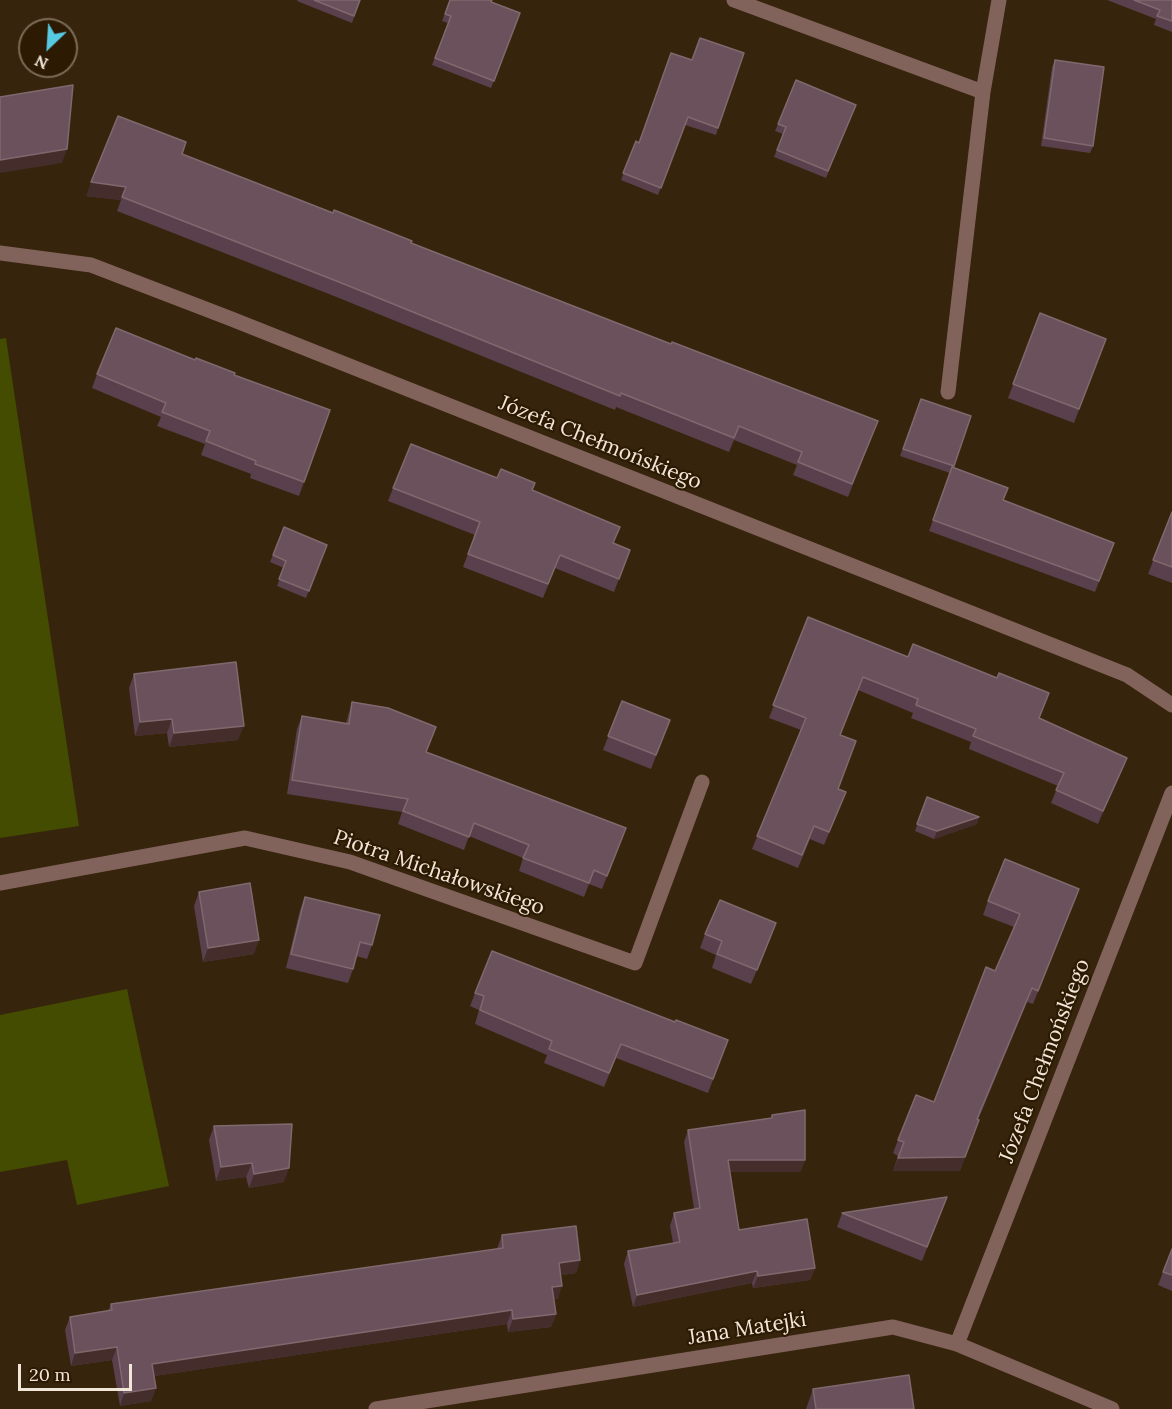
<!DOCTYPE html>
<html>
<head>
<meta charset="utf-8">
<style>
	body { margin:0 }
	#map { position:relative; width:1172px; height:1409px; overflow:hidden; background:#36240c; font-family:Lora,serif }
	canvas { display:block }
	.north { position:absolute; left:18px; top:18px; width:60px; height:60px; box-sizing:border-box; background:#2c1a03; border:2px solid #7b6c58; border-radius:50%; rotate:205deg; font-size:16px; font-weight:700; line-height:24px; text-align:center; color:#f2e6d8 }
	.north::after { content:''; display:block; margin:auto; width:21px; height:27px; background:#57c9e3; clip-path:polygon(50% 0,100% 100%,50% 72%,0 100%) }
	.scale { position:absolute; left:18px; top:1364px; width:114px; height:27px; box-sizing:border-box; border:3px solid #f2e6d8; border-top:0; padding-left:8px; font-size:18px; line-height:21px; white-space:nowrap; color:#f2e6d8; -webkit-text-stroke:4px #2c1a03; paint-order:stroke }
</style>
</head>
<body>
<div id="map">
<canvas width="1172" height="1409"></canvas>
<div class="north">N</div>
<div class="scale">20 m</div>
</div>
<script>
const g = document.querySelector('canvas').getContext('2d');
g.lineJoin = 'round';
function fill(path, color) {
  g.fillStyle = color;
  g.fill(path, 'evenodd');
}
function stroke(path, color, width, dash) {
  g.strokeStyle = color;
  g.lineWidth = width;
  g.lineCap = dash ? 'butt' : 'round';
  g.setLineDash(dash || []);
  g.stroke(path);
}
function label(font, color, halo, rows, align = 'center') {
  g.font = font + ' Lora,serif';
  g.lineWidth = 4.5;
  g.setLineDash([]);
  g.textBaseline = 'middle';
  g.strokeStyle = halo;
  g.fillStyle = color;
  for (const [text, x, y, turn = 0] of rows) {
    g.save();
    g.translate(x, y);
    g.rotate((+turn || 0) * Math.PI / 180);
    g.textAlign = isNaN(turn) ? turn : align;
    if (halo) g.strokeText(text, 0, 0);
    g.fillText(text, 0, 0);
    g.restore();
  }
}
fill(new Path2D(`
	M6,338l73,488 -79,12v-499z
	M127,989l42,197 -92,19 -10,-45 -67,12v-157z`), '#444c01');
stroke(new Path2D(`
	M734,0l249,92
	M0,253l91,12 138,53 898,357 45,30
	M948,392l35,-300 16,-92
	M0,883l245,-45 105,24 285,101 67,-181
	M957,1344l215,-551
	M376,1409l517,-82 64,17 155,65`), '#82635b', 15);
fill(new Path2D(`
	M298,0h62l-8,23 -55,-22z
	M450,0l41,2 29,11 -29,75 -59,-23 16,-42 -6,-2z
	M1107,0h65v32l-18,-7 2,-6z
	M671,53l47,75 -2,7 -31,-10 -27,70 -37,-15 15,-39 3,1z
	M1055,60l38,86 -3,7 -49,-7 11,-79z
	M856,105l-30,73 -52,-21 9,-23 -8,-3 3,-7z
	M182,154l489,190 207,77 -30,76 -55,-22 4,-10 -63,-25 -5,12 -113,-45 -1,3 -281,-114 -217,-85 4,-11 -35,-4z
	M1040,313l66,26 -32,84 -66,-25z
	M195,360l135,50 -31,86 -49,-18 1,-4 -50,-19 4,-11 -48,-18 4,-9 -69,-29 5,-14z
	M921,399l33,67 -1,2 50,32 111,43 -19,49 -166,-61 21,-58 -50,-17z
	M497,478l35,12 82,53 16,7 -16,42 -59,-24 -12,30 -80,-31 12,-32 -87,-34 5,-13z
	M1172,512v71l-24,-9z
	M284,527l43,18 -21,53 -29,-12 7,-18 -14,-6z
	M808,617l319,141 -5,13 -24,53 -47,-21 7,-17 -89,-37 2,-7 -60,-24 2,-5 -55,-23 -18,45 -2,54 3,16 -17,40 -14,-6 -12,29 -46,-19 49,-119 -32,-12z
	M134,674l104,66 -69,7 -2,-14 -32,3 -6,-48z
	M622,701l48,19 -19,49 -48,-19z
	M352,702l74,50 200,76 -24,61 -13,-5 -5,13 -65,-26 4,-13 -54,-22 -5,14 -66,-26 4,-12 -115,-18 10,-65 5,-13 44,7z
	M927,797l50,27 -43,15 -19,-8z
	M1079,889l-46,115 -6,-2 -49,118 -18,51h-67l5,-15 -5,-3 5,-13 36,-38 61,-131 19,-44 -31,-12 5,-14z
	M199,892l55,62 -51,8 -9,-56z
	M305,897l67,48 -5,14 -11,-3 -3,13 -5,14 -62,-15 14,-58z
	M705,934l66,3 -20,47 -39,-16 4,-13 -16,-7z
	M475,993l200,29 53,18 -20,53 -92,-35 -12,29 -60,-24 3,-8 -72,-31 4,-14 -9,-4z
	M772,1115l33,45 -5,12h-70l9,58 76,38 -5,12 -57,8 -1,-5 -119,24 -9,-43 4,-13 45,-8 -3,-17 4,-13 20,-4 -10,-67 4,-12 83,-12z
	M214,1126l70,56 -35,6 -3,-11 -30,4 -7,-41z
	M947,1197l-25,64 -85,-34 5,-14z
	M502,1235l78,25 -4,13 -15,2 -3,24h-4l2,15 -5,13 -43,5 -1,-8 -353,52 2,12 -5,13 -31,5 -8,-46 -41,6 -6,-36 5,-13 38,-6 3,-7 386,-55z
	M1172,1249v42l-14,-6z
	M813,1389l101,20h-108z`), '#5a404c');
fill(new Path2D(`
	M67,149l-5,14 -62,10v-13z
	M91,182l35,5 -5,13 -35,-4z
	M172,719l-5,14 -32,3 5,-14z
	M244,726l-6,14 -69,7 5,-14z
	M1127,758l-5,13 -24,53 5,-13z
	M979,817l-2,7 -43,15 3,-8z
	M259,940l-5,14 -51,8 5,-14z
	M1032,988l-5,14 -55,131 5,-14z
	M974,1134l-14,37h-67l5,-13z
	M728,1160h77l-5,12h-76z
	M252,1163l-6,14 -30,4 5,-14z
	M289,1168l-5,14 -35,6 5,-14z
	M580,1260l-4,13 -21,3 4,-13z
	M815,1268l-5,12 -57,8 5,-12z
	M757,1271l-5,12 -119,24 4,-12z
	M562,1286l-4,13 -10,1 4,-13z
	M512,1310l-5,14 -360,53 5,-13z
	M556,1314l-5,13 -43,5 5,-13z
	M117,1347l-5,13 -41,6 4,-13z
	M156,1388l-5,13 -31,5 4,-13z`), '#452d2c');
const building = new Path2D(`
	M314,0h46l-6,16z
	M450,0h42l-1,2 29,11 -26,68 -59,-23 16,-42 -6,-2z
	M1134,0h38v21l-15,-5 3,-6z
	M700,38l44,15 -26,75 -30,-11 -27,71 -38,-15 13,-32 3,2 32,-90 21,7z
	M1055,60l49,7 -11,79 -49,-8z
	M796,80l60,25 -28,66 -51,-21 9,-23 -8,-3z
	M73,85l-6,64 -67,11v-63z
	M118,116l68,26 -4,12 151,59 1,-3 78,31 -1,2 260,101 1,-2 206,79 -26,63 -54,-22 4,-10 -63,-26 -5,12 -113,-45 -1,3 -281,-114 -217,-85 4,-10 -35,-5z
	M1040,313l66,26 -27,70 -66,-25z
	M116,328l79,32 1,-2 39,15 -1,2 96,35 -26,72 -49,-18 1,-3 -50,-20 4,-10 -48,-19 4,-9 -69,-29z
	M921,399l50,17 -17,50 -51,-17z
	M411,444l86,34 4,-9 34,14 -3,7 88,37 -7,16 17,7 -11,29 -59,-24 -12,29 -80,-30 12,-32 -87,-34z
	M952,467l56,21 -5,12 111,43 -15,38 -166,-61z
	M1172,512v55l-19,-7z
	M284,527l43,18 -18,46 -30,-12 7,-18 -13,-6z
	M808,617l100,40 5,-13 84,34 2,-5 50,20 -10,25 88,40 -24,53 -47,-21 8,-17 -91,-37 3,-7 -60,-24 2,-6 -55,-22 -23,58 16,6 -18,48 8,3 -17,40 -15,-6 -12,29 -45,-19 49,-118 -33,-13z
	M236,662l8,64 -70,7 -2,-14 -32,3 -6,-48z
	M622,701l48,19 -14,35 -48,-19z
	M352,702l36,6 48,19 -10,25 200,76 -19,48 -13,-6 -5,13 -66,-25 6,-13 -55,-22 -5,14 -66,-26 5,-12 -116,-19 10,-64 47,8z
	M927,797l52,20 -42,14 -20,-7z
	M1005,859l74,30 -41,102 -6,-3 -55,131 2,1 -14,37 -67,1 6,-16 -6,-2 18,-45 18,7 52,-135 9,4 25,-57 -32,-13z
	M250,883l9,57 -51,8 -9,-56z
	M305,897l75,18 -8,30 -12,-3 -7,27 -62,-15z
	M720,900l56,23 -19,47 -40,-16 5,-13 -17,-7z
	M492,951l183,71 1,-2 52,20 -15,39 -92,-35 -12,29 -60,-24 3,-8 -72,-31 4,-14 -9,-3z
	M805,1110v50h-77l11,70 68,-11 8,49 -57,8 -1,-5 -120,24 -9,-44 52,-9 -6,-29 26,-5 -12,-78 84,-12v-3z
	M292,1124l-3,44 -35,6 -2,-11 -31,4 -7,-41z
	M947,1197l-20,50 -85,-34z
	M576,1226l4,34 -21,3 3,23 -10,1 4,27 -43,5 -1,-9 -360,54 4,24 -32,5 -7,-46 -42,6 -5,-36 42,-7 -1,-6 392,-56 -1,-13z
	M1172,1249v26l-9,-3z
	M909,1375l5,34h-98l-3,-20z`);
fill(building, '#6b515b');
stroke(building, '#80696e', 1.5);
label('21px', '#f2e6d8', '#2c1a03', [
	["Józefa Chełmońskiego",600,443,22],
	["Piotra Michałowskiego",439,873,19],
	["Józefa Chełmońskiego",1045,1061,-69],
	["Jana Matejki",747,1329,-9]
]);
</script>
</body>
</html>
